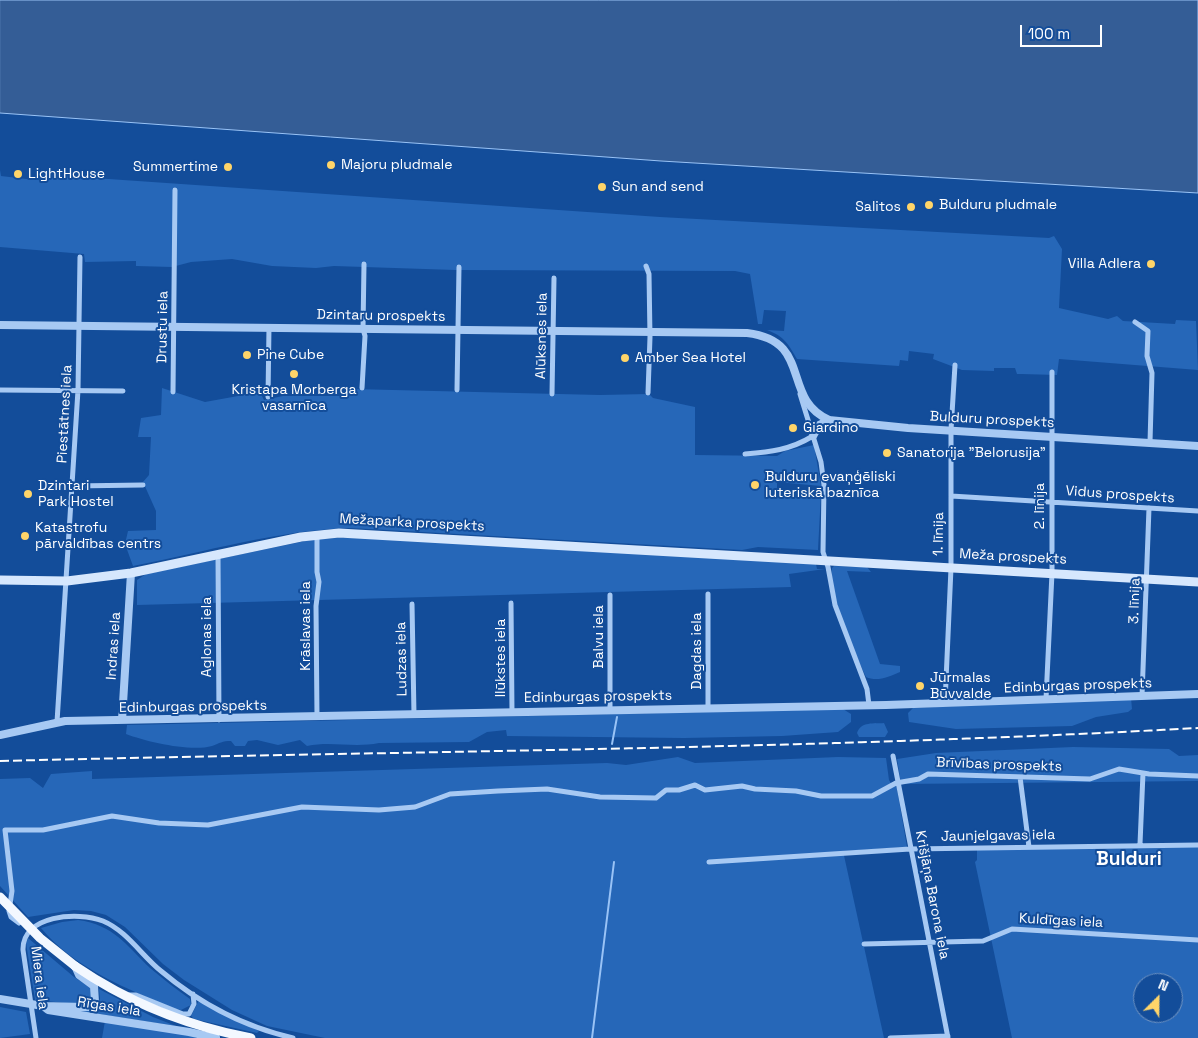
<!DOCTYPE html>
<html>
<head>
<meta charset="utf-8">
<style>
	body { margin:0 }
	#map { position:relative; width:1198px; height:1038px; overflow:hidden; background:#134d9a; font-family:"Space Grotesk",sans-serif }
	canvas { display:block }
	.north { position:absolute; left:1133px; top:973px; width:50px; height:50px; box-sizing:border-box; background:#134d9a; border:1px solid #7194c2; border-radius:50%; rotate:23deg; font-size:14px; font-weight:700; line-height:20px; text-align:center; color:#fff }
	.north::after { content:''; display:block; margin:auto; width:18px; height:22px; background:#ffd569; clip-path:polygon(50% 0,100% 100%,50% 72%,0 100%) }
	.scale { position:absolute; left:1020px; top:25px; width:82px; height:22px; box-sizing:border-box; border:2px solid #fff; border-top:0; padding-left:6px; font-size:15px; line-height:18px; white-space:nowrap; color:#fff; -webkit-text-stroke:4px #134d9a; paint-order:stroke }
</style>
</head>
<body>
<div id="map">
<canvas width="1198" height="1038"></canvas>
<div class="north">N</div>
<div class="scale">100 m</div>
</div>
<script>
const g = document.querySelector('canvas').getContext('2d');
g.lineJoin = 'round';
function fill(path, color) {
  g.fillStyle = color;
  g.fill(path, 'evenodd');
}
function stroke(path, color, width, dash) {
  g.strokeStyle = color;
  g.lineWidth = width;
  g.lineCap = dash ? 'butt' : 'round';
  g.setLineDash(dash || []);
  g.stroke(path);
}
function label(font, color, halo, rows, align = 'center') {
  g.font = font + ' "Space Grotesk",sans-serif';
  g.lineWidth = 4;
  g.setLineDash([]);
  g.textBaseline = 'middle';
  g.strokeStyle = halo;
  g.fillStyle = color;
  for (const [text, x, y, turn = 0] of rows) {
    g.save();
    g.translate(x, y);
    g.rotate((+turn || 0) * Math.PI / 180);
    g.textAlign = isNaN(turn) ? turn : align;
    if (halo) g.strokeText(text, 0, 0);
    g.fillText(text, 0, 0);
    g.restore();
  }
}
fill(new Path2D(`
	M0,170l1,6 34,4 1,-6 624,43 389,21 5,-2 8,13 -3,59 49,11 9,-3 6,5 52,3 1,-4 20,1 2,49 -139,-11 -2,16 -36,-1h-4l-2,-6h-21v3l-32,-1 -29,-11 1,-5 -25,-3 -1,10 -8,-1 -1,6 -102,-7c-8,-14 -13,-23 -30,-29l17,1 2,-20 -22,-1 -2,14h-4l-8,-50 -15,-3 -280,-1 -121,-4 -18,2 -44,-2 -40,-7 -41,3 -19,5 -36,-1v-5l-51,1 -1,-8 -84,-7z
	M162,388l43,14 55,-10 4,8 19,-4h64l5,-7 248,6 49,-1 4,4 42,9v48l82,1 8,-5 29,-6 7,41 -44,-4v7l44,4 -3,57 -60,-3 -16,3 -391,-22c-73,2 -146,24 -218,38l-8,-22 3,-13 28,-1v-19l-13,-29 6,-7 2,-38h-13l3,-19 20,-3z
	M359,537l457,27 1,5h8l-36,5 2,13 -654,18v-25l9,-6 169,-35z
	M834,566l33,1 4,5 -24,-1 33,93 20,2v6c-11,5 -23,10 -34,5 -12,-27 -37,-81 -34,-109z
	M1131,698l1,11 -4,3 -32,5 -24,9 -116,3 -47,-7 -1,-9 5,-5z
	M843,709l8,5v8l-13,10 -56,4 -98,2 -177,-2 -1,-6 -19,2 -18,10 -90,1c-25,5 -48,-2 -72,3l-7,-6 -22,5 -21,-5 -9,1 -3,5h-10l-4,-5c-9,0 -11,2 -19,5 -21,6 -65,-4 -86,-12l1,-9z
	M884,723l4,9 -3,5h-26l-2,-4c4,-12 17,-9 27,-10z
	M1073,747l96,2 10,7 19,-1v26l-297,3 -4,-25 39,-6z
	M678,757l17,6 143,-6 48,1 3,22 3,5 4,-2 11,64 -64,4 41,187h-559l-58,-12 -35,-16 -48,-30 -21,-16 -38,-37 -19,-12 -15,-4 -17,-1 -46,7 -28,-31v-107l30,-1 13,10 8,-14 41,-3v8l515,-16 19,2z
	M1198,845v193h-186l-37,-176 2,-2v-11zM1143,983h30v30h-30z
	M78,920c36,5 48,25 72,48 13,11 26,21 40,31l1,6 -10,5 -6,-1c-47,-20 -100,-40 -134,-81l21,-6z
	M28,938l46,39 19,12 -2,13 -5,3 -51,-5 -9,-57z
	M99,989l54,28 23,9 -123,-19 35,3 6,-2 6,-9z
	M201,1001l58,30 -2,2 -63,-14 -3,-3 7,-14z
	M0,1007l26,5 4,22 -30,4z
	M105,1021l86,14 10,3h-99z`), '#2667b8');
const water = new Path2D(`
	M0,0h1198v193l-537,-32 -661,-48z`);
fill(water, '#345d96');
stroke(water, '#99c3f6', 1);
stroke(new Path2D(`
	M612,744l5,-27
	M592,1038l22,-176`), '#99c3f6', 2);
stroke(new Path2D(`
	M646,266l3,8 1,63 -2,56
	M1135,322l13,9 -1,25 5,17 -2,69
	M362,388l3,-52 -2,-7 1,-65
	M0,390l123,1
	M457,390l2,-123
	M173,392l2,-202
	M552,394l2,-116
	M800,394l21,68 3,23 -1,67 5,15 7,38 32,84 2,16
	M268,397l1,-70
	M745,454c25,-2 45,-4 68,-18
	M73,486l70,-1
	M951,496l247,15
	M317,535v37l2,10 -3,24 1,111
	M218,554l1,166
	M610,595v114
	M511,603l1,109
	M412,604l2,111
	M1142,696l7,-188
	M1046,699l6,-126v-201
	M945,703l6,-135v-138l4,-65
	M708,707v-113
	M57,722l21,-332 2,-133
	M893,756l55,282
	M1020,777l9,70
	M1140,844l3,-71
	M709,862l201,-13 288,-4
	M19,923l-8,-6 -2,-6 3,-20 -7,-61h38l69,-14 47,7 49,2 94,-18 77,3 36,-3 35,-13 48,-3 49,-2 53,8 56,1 10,-8h13l16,-5 10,5 37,-4 13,3 41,2 25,5h51l24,-13 23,-4 9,-5 162,5 29,-10 30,5 49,2
	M864,944l119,-3 29,-12 186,11
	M129,995h7l47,19h6l5,-10 -1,-10
	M36,1038l-13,-88c-1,-35 55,-39 80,-29 24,10 39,35 58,50 38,32 84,56 132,67
	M890,1038l58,-2`), '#a7c9f3', 5);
stroke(new Path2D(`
	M0,325l747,8c67,8 33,65 82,87l79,8 290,18
	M813,436l6,-11 10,-5
	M122,720l9,-147
	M0,735l65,-14 821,-16 312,-11
	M0,999l43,7 5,4 141,22 27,6
	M43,1006l41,1h6l5,-5 -1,-16 -15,-11 -4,-9`), '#a7c9f3', 8);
stroke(new Path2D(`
	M0,580l67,1 64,-8 170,-36 38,-4 859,49`), '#d6e7fd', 9);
stroke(new Path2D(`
	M75,966c54,37 112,60 176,72`), '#f3f8ff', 9);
stroke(new Path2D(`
	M0,761c399,-10 799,-11 1198,-33`), '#fff', 2, [9, 4]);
stroke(new Path2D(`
	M0,897l40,41 35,28`), '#f3f8ff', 9);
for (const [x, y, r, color] of [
	[331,165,5,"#ffd569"],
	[228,167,5,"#ffd569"],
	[18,174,5,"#ffd569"],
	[602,187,5,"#ffd569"],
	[929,205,5,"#ffd569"],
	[911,207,5,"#ffd569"],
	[1151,264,5,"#ffd569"],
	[247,355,5,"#ffd569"],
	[625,358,5,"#ffd569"],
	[294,374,5,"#ffd569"],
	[793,428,5,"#ffd569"],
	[887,453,5,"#ffd569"],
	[755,485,5,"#ffd569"],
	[28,494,5,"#ffd569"],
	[25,536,5,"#ffd569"],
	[920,686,5,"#ffd569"]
]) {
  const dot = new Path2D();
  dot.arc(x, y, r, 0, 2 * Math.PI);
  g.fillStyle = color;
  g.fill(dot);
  stroke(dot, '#134d9a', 2);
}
label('14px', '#fff', '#134d9a', [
	["Majoru pludmale",341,165],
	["Summertime",218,167,"right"],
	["LightHouse",28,174],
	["Sun and send",612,187],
	["Bulduru pludmale",939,205],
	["Salitos",901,207,"right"],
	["Villa Adlera",1141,264,"right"],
	["Pine Cube",257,355],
	["Amber Sea Hotel",635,358],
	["Kristapa Morberga",294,390,"center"],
	["vasarnīca",294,406,"center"],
	["Giardino",803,428],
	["Sanatorija \"Belorusija\"",897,453],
	["Bulduru evaņģēliski",765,477],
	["luteriskā baznīca",765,493],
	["Dzintari",38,486],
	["Park Hostel",38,502],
	["Katastrofu",35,528],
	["pārvaldības centrs",35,544],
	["Jūrmalas",930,678],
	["Būvvalde",930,694]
], 'left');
label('14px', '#fff', '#134d9a', [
	["Dzintaru prospekts",381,316,1],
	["Drustu iela",163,327,-89],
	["Alūksnes iela",542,336,-89],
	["Piestātnes iela",65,414,-87],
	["Bulduru prospekts",992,420,3],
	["Vidus prospekts",1120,495,4],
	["2. līnija",1040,506,-90],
	["Mežaparka prospekts",412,523,3],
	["1. līnija",939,534,-89],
	["Meža prospekts",1013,557,3],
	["3. līnija",1135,601,-88],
	["Krāslavas iela",306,626,-90],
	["Aglonas iela",207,637,-90],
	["Balvu iela",599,637,-90],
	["Indras iela",114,646,-86],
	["Dagdas iela",697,651,-90],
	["Ilūkstes iela",501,658,-90],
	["Ludzas iela",402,659,-91],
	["Edinburgas prospekts",1078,686,-2],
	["Edinburgas prospekts",598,697,-1],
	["Edinburgas prospekts",193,707,-1],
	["Brīvības prospekts",999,765,2],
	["Jaunjelgavas iela",998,836,-1],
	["Krišjāņa Barona iela",932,895,79],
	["Kuldīgas iela",1061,921,3],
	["Miera iela",39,978,83],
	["Rīgas iela",109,1007,9]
]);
label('bold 19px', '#fff', '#134d9a', [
	["Bulduri",1129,860]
]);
</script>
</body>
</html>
